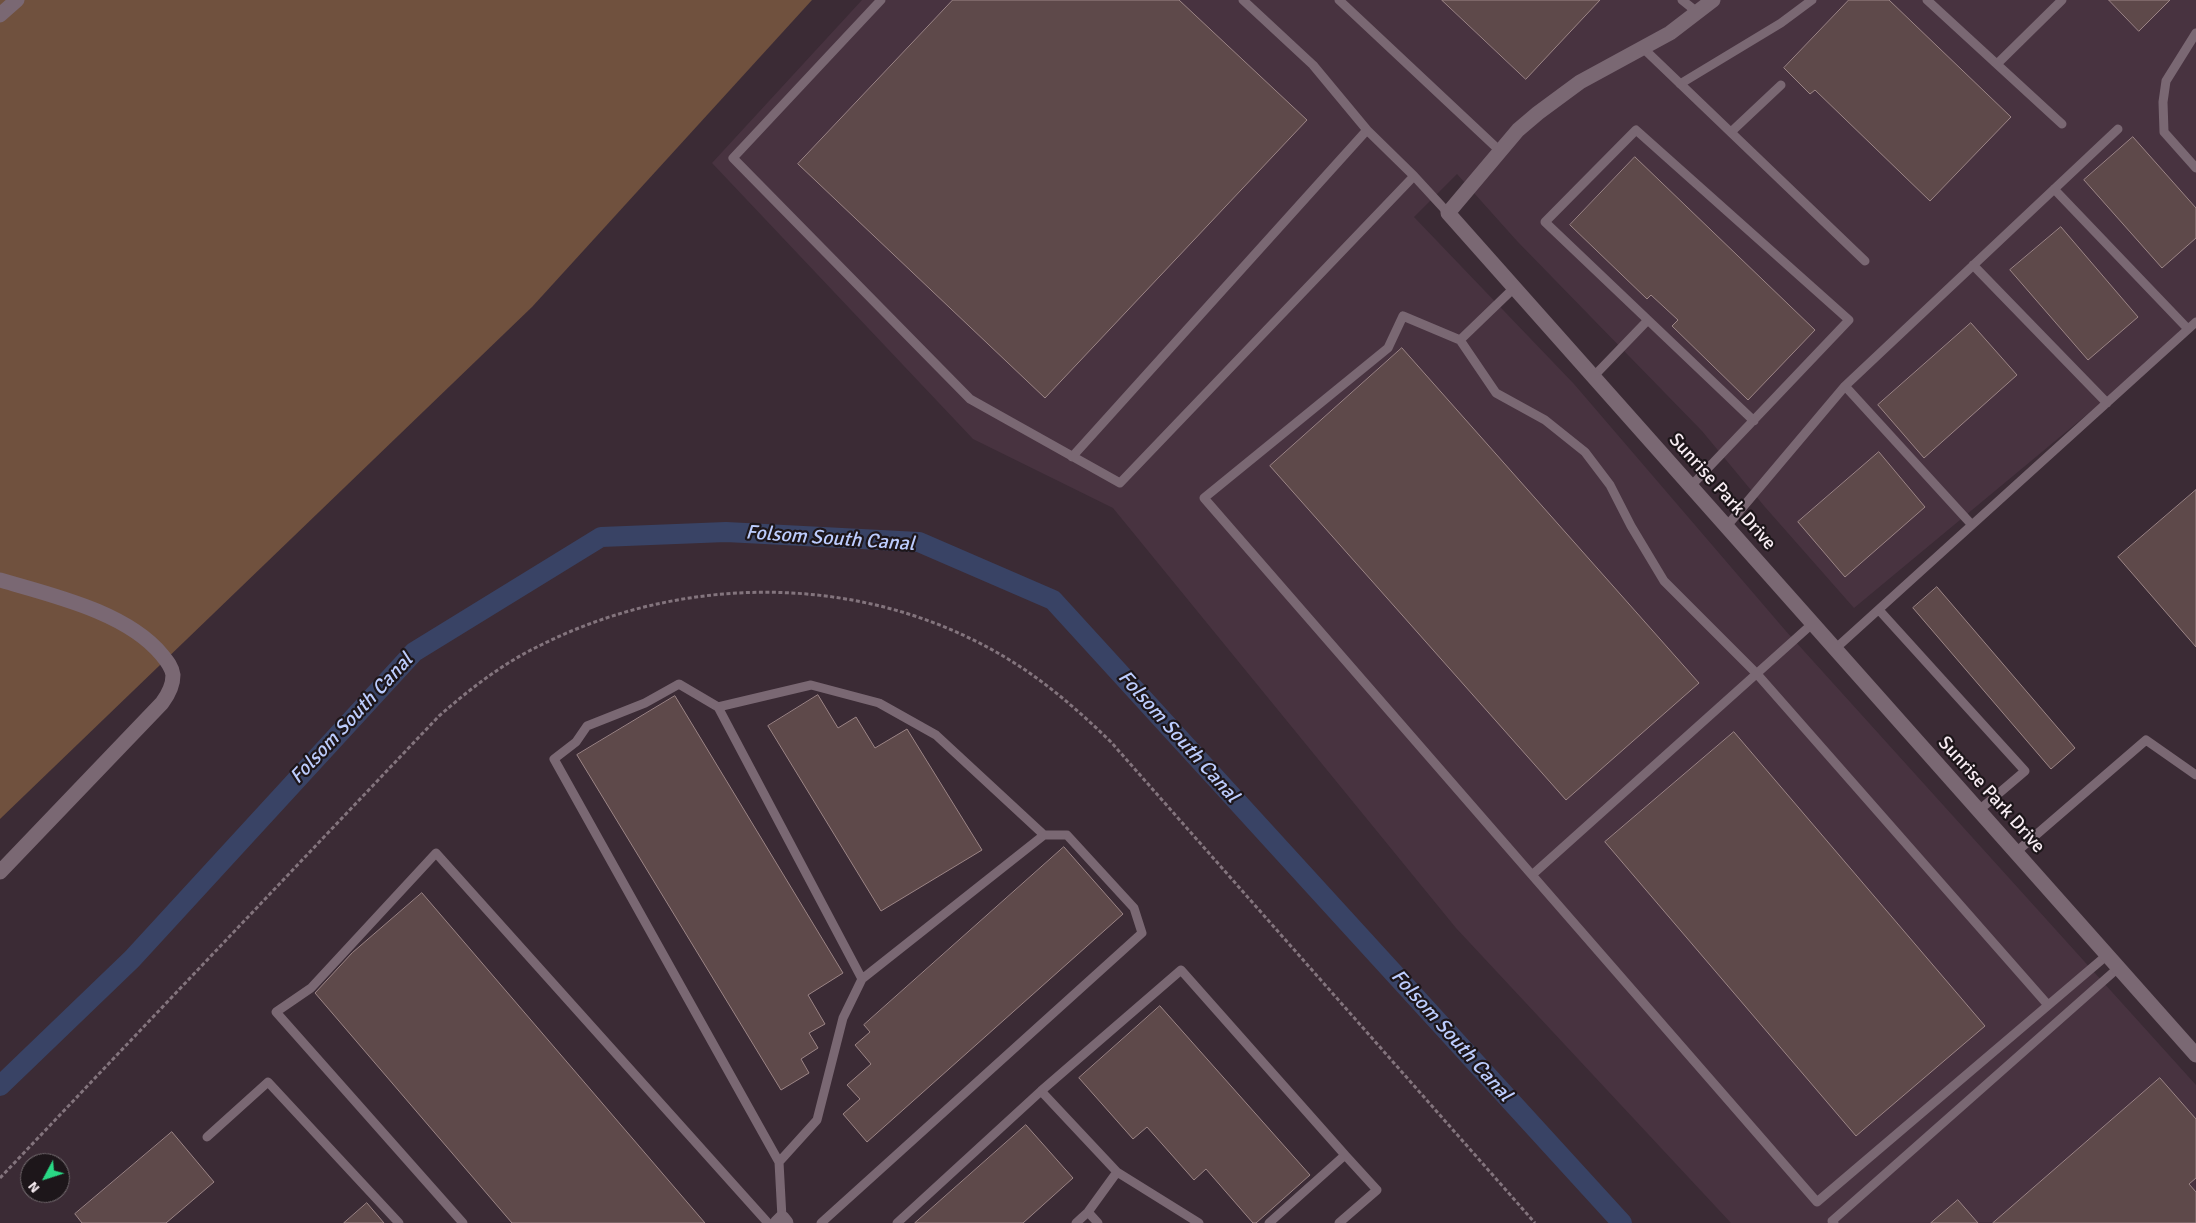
<!DOCTYPE html>
<html>
<head>
<meta charset="utf-8">
<style>
	body { margin:0 }
	#map { position:relative; width:2196px; height:1223px; overflow:hidden; background:#3b2b35; font-family:Signika,sans-serif }
	canvas { display:block }
	.north { position:absolute; left:20px; top:1153px; width:50px; height:50px; box-sizing:border-box; background:#1d161a; border:1px solid #746c70; border-radius:50%; rotate:230deg; font-size:14px; font-weight:700; line-height:20px; text-align:center; color:#f7ecf2 }
	.north::after { content:''; display:block; margin:auto; width:18px; height:22px; background:#29d885; clip-path:polygon(50% 0,100% 100%,50% 72%,0 100%) }
</style>
</head>
<body>
<div id="map">
<canvas width="2196" height="1223"></canvas>
<div class="north">N</div>
</div>
<script>
const g = document.querySelector('canvas').getContext('2d');
g.lineJoin = 'round';
function fill(path, color) {
  g.fillStyle = color;
  g.fill(path, 'evenodd');
}
function stroke(path, color, width, dash) {
  g.strokeStyle = color;
  g.lineWidth = width;
  g.lineCap = dash ? 'butt' : 'round';
  g.setLineDash(dash || []);
  g.stroke(path);
}
function label(font, color, halo, rows, align = 'center') {
  g.font = font + ' Signika,sans-serif';
  g.lineWidth = 4.5;
  g.setLineDash([]);
  g.textBaseline = 'middle';
  g.strokeStyle = halo;
  g.fillStyle = color;
  for (const [text, x, y, turn = 0] of rows) {
    g.save();
    g.translate(x, y);
    g.rotate((+turn || 0) * Math.PI / 180);
    g.textAlign = isNaN(turn) ? turn : align;
    if (halo) g.strokeText(text, 0, 0);
    g.fillText(text, 0, 0);
    g.restore();
  }
}
fill(new Path2D(`
	M862,0h1334v324l-342,284 -89,-101 -63,-76 -185,-190 -60,-67 -43,43 160,167 211,246 411,455v138h-465l-275,-295 -343,-420 -140,-69 -261,-276z`), '#483340');
fill(new Path2D(`
	M0,0h812l-280,307 -532,512z`), '#70513e');
stroke(new Path2D(`
	M0,1086l132,-127 282,-307 187,-115 125,-5 193,10 134,58 569,623`), '#394365', 20);
const building = new Path2D(`
	M953,0h226l128,120 -262,278 -247,-234z
	M1442,0h158l-74,79z
	M1849,0h40l122,117 -81,84 -115,-111 -5,4 -26,-26z
	M2109,0h61l-31,31z
	M2133,137l63,71v30l-34,30 -78,-88z
	M1635,157l180,173 -67,70 -76,-74 6,-6 -27,-25 -4,4 -77,-74z
	M2061,227l77,90 -50,43 -78,-90z
	M1971,323l46,52 -93,83 -46,-53z
	M1402,348l297,335 -133,117 -296,-334z
	M1879,452l46,55 -80,70 -47,-55z
	M2196,490v157l-78,-90z
	M1937,587l138,161 -24,21 -138,-161z
	M818,695l20,33 18,-11 19,31 32,-19 75,121 -101,61 -113,-185z
	M675,696l168,277 -35,22 17,29 -16,9 9,15 -17,11 8,14 -28,17 -204,-335z
	M1734,732l251,294 -129,110 -251,-294z
	M1064,847l59,67 -256,228 -24,-28 17,-15 -13,-14 24,-21 -16,-19 15,-13 -6,-7z
	M422,893l283,330h-193l-197,-230 37,-40z
	M1160,1006l150,169 -54,48h-3l-47,-54 -12,11 -47,-53 -14,12 -54,-61z
	M2160,1078l36,41v59l-7,6 7,8v31h-203z
	M1026,1125l47,53 -50,45h-108z
	M172,1132l42,50 -48,41h-84l-7,-9z
	M1958,1200l20,23h-47z
	M367,1203l17,20h-40z`);
fill(building, '#5e494a');
stroke(building, '#9c8586', 1);
stroke(new Path2D(`
	M0,1178l439,-462c31,-27 64,-53 102,-71 146,-73 326,-72 467,14 38,23 71,52 103,83l424,481`), '#83747d', 3, [4, 2.5]);
stroke(new Path2D(`
	M881,0l-148,158 237,241 150,84 294,-307 34,37
	M1339,0l161,151
	M1682,0l15,12
	M1927,0l135,124
	M2196,33l-30,48 -3,21 1,30 32,36
	M1644,49l221,212
	M1997,64l65,-64
	M1680,84l101,-61 31,-23
	M1367,130l47,46
	M1731,132l50,-47
	M2054,189l134,140
	M1973,265l134,138
	M1514,288l-54,52 -57,-24 -15,32 -184,150 328,377
	M1460,340l36,53 49,27 40,32 25,33 21,41 33,55 93,93 291,331
	M1593,377l55,-57
	M1845,386l127,139
	M1072,457l295,-327 -54,-65 -70,-65
	M1690,487c53,-56 106,-111 159,-167l-213,-190 -91,92 209,199
	M1726,527l119,-141 273,-257
	M1879,610l146,161 -47,40
	M1812,624l-280,251 285,327 289,-246
	M1835,649l361,-327
	M718,707l-39,-23 -34,19 -58,23 -11,16 -22,17 225,403
	M2015,853l131,-113 50,35
	M207,1137l61,-55 131,141
	M1088,1212l10,11
	M782,1218l-3,-56 38,-42 26,-102 19,-39 182,-144 -108,-100 -57,-32 -68,-18 -93,22 144,272
	M463,1223l-187,-211 35,-24 125,-135 332,370
	M821,1223l321,-290 -8,-25 -67,-73h-23
	M897,1223l144,-132
	M1076,1223l12,-11 29,-40
	M1199,1223l-82,-51 -76,-81 140,-121 164,185 -76,68
	M1339,1223l38,-33 -32,-35
	M1834,1223l-2,-2 286,-253`), '#7a6873', 9);
stroke(new Path2D(`
	M1713,0l-43,33 -90,49 -42,31 -20,17 -70,83 748,842
	M0,15l17,-15
	M0,580c51,15 127,32 162,75 5,6 10,12 11,20 0,11 -5,20 -11,28l-162,169`), '#7a6873', 15);
stroke(new Path2D(`
	M777,1223l5,-5 4,5`), '#7a6873', 15);
label('19px', '#f7ecf2', '#1d161a', [
	["Sunrise Park Drive",1722,492,48],
	["Sunrise Park Drive",1991,795,48]
]);
label('italic 20px', '#bcccfd', '#1d161a', [
	["Folsom South Canal",830,539,4],
	["Folsom South Canal",352,719,-47],
	["Folsom South Canal",1178,737,48],
	["Folsom South Canal",1451,1036,48]
]);
</script>
</body>
</html>
